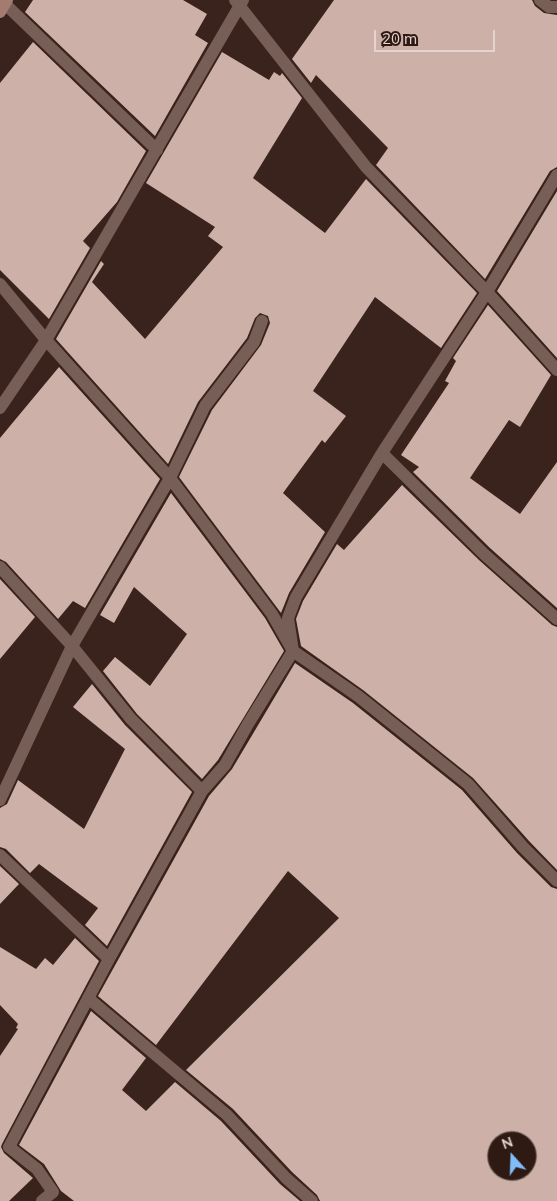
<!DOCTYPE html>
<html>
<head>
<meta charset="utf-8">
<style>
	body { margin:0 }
	#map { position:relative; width:557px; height:1201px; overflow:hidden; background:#39231c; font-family:Mulish,sans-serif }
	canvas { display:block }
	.north { position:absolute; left:487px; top:1131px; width:50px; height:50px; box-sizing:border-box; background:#2e1a13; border:1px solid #76645e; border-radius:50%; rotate:340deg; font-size:14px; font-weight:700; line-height:20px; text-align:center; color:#e3d4cf }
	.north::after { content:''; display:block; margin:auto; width:18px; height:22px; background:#81bcfa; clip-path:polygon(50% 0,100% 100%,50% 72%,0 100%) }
	.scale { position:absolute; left:374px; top:30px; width:121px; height:22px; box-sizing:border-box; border:2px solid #e3d4cf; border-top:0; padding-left:6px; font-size:15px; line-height:18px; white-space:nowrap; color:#e3d4cf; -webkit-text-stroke:4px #2e1a13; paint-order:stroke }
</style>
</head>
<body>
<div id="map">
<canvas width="557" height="1201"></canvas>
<div class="north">N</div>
<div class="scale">20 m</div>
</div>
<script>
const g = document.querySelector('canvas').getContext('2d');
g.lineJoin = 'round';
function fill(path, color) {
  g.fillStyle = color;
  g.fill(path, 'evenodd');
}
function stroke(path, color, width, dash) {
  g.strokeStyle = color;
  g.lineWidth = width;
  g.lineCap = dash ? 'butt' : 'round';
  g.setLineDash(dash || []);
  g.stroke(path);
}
fill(new Path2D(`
	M33,0h150l24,14 -12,21 13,8 -53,93 -130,-124z
	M334,0h198l3,6 9,7 13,2v152l-7,4 -65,108 -109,-114 12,-17 -72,-73 -5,8 -19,-24z
	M33,42l113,109 -29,51 -34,39 7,7 -41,71 -49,-49v-187z
	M222,52l47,28 5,-8 6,4 2,-3 20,25 -49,80 72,55 41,-54 111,114 -36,55 -66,-51 -62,94 33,25 -21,27 -3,-3 -39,53 42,39 -36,61 -8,20 -102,-136 33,-67 49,-65 9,-22 -2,-7 -8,-3 -5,5 -8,20 -49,64 -30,62 -112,-125 45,-78 3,3 -12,18 53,57 78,-92 -15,-11 7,-9 -69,-44z
	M557,191v167l-60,-67z
	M488,305l63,70 -31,52 -11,-7 -39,58 50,36 37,-52v146l-67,-60 -77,-76 6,-5 -18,-12 48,-72 -4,-2 11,-20 -3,-3z
	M59,367l101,112 -75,129 -12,-7 -15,18 -52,-57 -6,-3v-121z
	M402,485l77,75 73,65 5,2v243l-28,-29 -56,-63 -110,-88 -62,-44 -5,-27 7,-18 34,-57 7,6z
	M171,493l94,125 19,33 -66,109 -16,19 -65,-65 -34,-43 12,-14 35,29 37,-52 -53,-47 -20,36 -14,-8z
	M0,579l35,38 -35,42z
	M295,663l58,40 109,87 55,63 34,34 6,2v312h-237l-3,-6 -25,-23 -59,-63 -47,-39 153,-152 -51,-47 -132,174 -58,-49 111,-200 23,-27zM497,1141h30v30h-30z
	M92,684l33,41 67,67 -85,154 -22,-21 13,-17 -59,-44 -9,9 -24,-24 -6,-2v-39l7,-4 11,-24 66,49 41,-80 -52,-42z
	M0,866l19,18 -19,20z
	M75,938l24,23 -97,183 -1,3 3,6 29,25 -24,23h-9v-145l18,-27 -2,-1 2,-4 -18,-19v-58l36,22 9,-11 8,7z
	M91,1011l55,47 -24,32 24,21 29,-29 46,39 59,63 20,17h-226l-13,-10 -17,-27 -25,-19z`), '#cdb1a8');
stroke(new Path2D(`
	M235,0l131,167 121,125 70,78
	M540,0l9,7h8
	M5,4l152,146
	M0,284l46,56 124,138 102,136 21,37 65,45 110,88 55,63 34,34
	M0,408l46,-68 197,-340
	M382,453l102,101 73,65
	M0,567l72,79 59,73 71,72
	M0,800l72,-154 98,-168 35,-72 49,-64 8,-21
	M0,855l109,104
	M88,998l139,117 59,63 26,23
	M42,1201l11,-9 -16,-23 -28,-22 100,-188 93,-168 23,-26 23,-41 45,-73 -5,-33 8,-21 86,-144 105,-161 70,-117`), '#775e57', 12);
stroke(new Path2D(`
	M0,12l7,-12`), '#a37c6f', 12);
</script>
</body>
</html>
